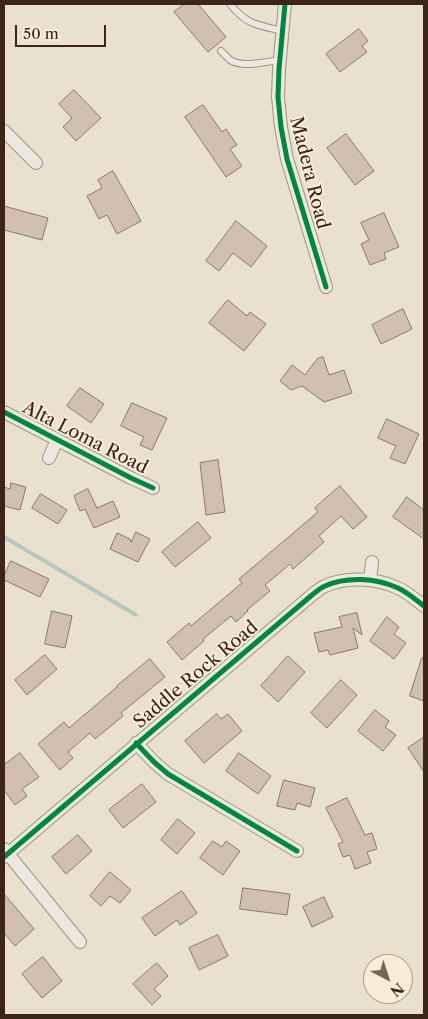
<!DOCTYPE html>
<html>
<head>
<meta charset="utf-8">
<style>
	body { margin:0 }
	#map { position:relative; width:428px; height:1019px; overflow:hidden; background:#e9e0cd; font-family:"Libre Caslon Text",serif }
	canvas { display:block }
	.frame { position:absolute; inset:0; border:5px solid #3c241a; pointer-events:none }
	.north { position:absolute; left:363px; top:954px; width:50px; height:50px; box-sizing:border-box; background:#f8edd7; border:1px solid #ad9d8b; border-radius:50%; rotate:140deg; font-size:14px; font-weight:700; line-height:20px; text-align:center; color:#3c241a }
	.north::after { content:''; display:block; margin:auto; width:18px; height:22px; background:#796659; clip-path:polygon(50% 0,100% 100%,50% 72%,0 100%) }
	.scale { position:absolute; left:15px; top:25px; width:91px; height:22px; box-sizing:border-box; border:2px solid #3c241a; border-top:0; padding-left:6px; font-size:15px; line-height:18px; white-space:nowrap; color:#3c241a; -webkit-text-stroke:4px #f8edd7; paint-order:stroke }
</style>
</head>
<body>
<div id="map">
<canvas width="428" height="1019"></canvas>
<div class="frame"></div>
<div class="north">N</div>
<div class="scale">50 m</div>
</div>
<script>
const g = document.querySelector('canvas').getContext('2d');
g.lineJoin = 'round';
function stroke(path, color, width, dash) {
  g.strokeStyle = color;
  g.lineWidth = width;
  g.lineCap = dash ? 'butt' : 'round';
  g.setLineDash(dash || []);
  g.stroke(path);
}
function fill(path, color) {
  g.fillStyle = color;
  g.fill(path, 'evenodd');
}
function label(font, color, halo, rows, align = 'center') {
  g.font = font + ' "Libre Caslon Text",serif';
  g.lineWidth = 4;
  g.setLineDash([]);
  g.textBaseline = 'middle';
  g.strokeStyle = halo;
  g.fillStyle = color;
  for (const [text, x, y, turn = 0] of rows) {
    g.save();
    g.translate(x, y);
    g.rotate((+turn || 0) * Math.PI / 180);
    g.textAlign = isNaN(turn) ? turn : align;
    if (halo) g.strokeText(text, 0, 0);
    g.fillText(text, 0, 0);
    g.restore();
  }
}
stroke(new Path2D(`
	M4,537l132,78`), '#b5c7c1', 4);
const building = new Path2D(`
	M185,4h13l28,33 -18,15 -34,-40z
	M359,29l9,12 -6,5 5,6 -27,20 -14,-18z
	M74,90l27,28 -25,23 -13,-14 9,-9 -13,-14z
	M203,105l19,27 4,-3 11,16 -7,4 12,17 -16,11 -41,-60z
	M346,134l28,37 -19,14 -28,-37z
	M113,171l28,50 -24,13 -10,-19 -8,4 -12,-23 15,-8 -4,-8z
	M4,206l44,12 -6,22 -38,-10z
	M384,213l15,34 -15,6 2,6 -16,6 -9,-21 8,-4 -8,-17z
	M236,221l31,25 -16,21 -18,-14 -14,18 -13,-10z
	M228,300l19,16 3,-4 16,12 -22,27 -35,-28z
	M403,309l9,20 -31,15 -9,-19z
	M323,357l6,18 15,-5 8,23 -28,9 -22,-16 -11,4 -11,-9 12,-16 13,10 12,-16z
	M80,388l24,16 -13,19 -24,-17z
	M132,403l35,15 -15,32 -12,-5 4,-8 -23,-11z
	M387,419l32,15 -14,30 -15,-6 6,-12 -18,-8z
	M218,460l7,52 -19,3 -6,-52z
	M11,483l15,4 -6,23 -16,-4v-19l6,2z
	M340,486l27,31 -14,12 -12,-13 -22,20 5,6 -31,27 -3,-5 -25,21 5,6 -23,19 1,1 -12,11 -5,-6 -28,23 1,2 -22,19 -15,-18 22,-19 2,3 51,-43 -3,-4 79,-67 -3,-4z
	M88,489l9,19 16,-7 7,16 -26,11 -9,-19 -5,2 -6,-15z
	M41,494l26,16 -9,14 -26,-16z
	M407,497l17,13v29l-31,-22z
	M198,522l13,16 -36,29 -13,-15z
	M136,532l14,7 -12,23 -28,-13 7,-16 13,6 1,3z
	M11,561l38,18 -9,18 -36,-17v-4z
	M52,611l20,5 -7,32 -20,-4z
	M357,613l5,22 -9,-7 5,20 -28,7 -2,-5 -9,2 -5,-19 28,-6 -2,-8 -1,-2z
	M387,617l12,10 -5,7 12,9 -12,16 -24,-18z
	M45,655l12,14 -30,26 -12,-15z
	M288,656l17,16 -27,30 -17,-16z
	M422,658h2v43l-14,-5z
	M150,659l15,18 -44,36 2,3 -28,23 -5,-6 -22,19 5,6 -13,12 -22,-26 26,-22 5,6 48,-41v-1z
	M341,680l16,15 -30,33 -16,-15z
	M375,710l14,11 -4,6 11,8 -13,16 -25,-20z
	M217,714l4,5 7,-5 14,17 -38,32 -19,-22z
	M424,737v35l-16,-24z
	M20,753l19,24 -17,12 5,7 -12,9 -11,-15v-25z
	M239,753l32,23 -13,18 -32,-23z
	M284,780l31,8 -5,19 -13,-4 -2,7 -18,-4z
	M142,784l14,18 -33,26 -14,-18z
	M347,798l18,37 7,-2 5,16 -10,3 4,11 -16,6 -5,-14 -7,2 -5,-13 5,-2 -17,-34z
	M178,819l17,14 -18,21 -16,-14z
	M78,835l14,16 -26,23 -14,-17z
	M213,841l9,6 4,-6 14,10 -17,24 -23,-17z
	M110,872l21,18 -11,13 -10,-7 -9,10 -11,-10z
	M243,888l47,6 -3,21 -47,-6z
	M182,891l15,22 -17,12 -3,-5 -22,16 -13,-18z
	M4,894l30,35 -19,17 -11,-13z
	M324,897l9,20 -21,10 -9,-20z
	M218,935l10,21 -29,14 -10,-22z
	M43,957l19,24 -20,17 -20,-24z
	M157,963l11,13 -14,13 7,7 -9,9 -19,-21z`);
fill(building, '#d0bfb2');
stroke(building, '#847b71', 1);
const lane = new Path2D(`
	M230,4c17,21 27,21 53,27
	M221,51c3,3 6,6 9,9 13,8 35,2 50,0`);
const street = new Path2D(`
	M285,4l-6,65 -1,28 3,30 6,32 39,128
	M4,131l32,32
	M4,412l127,66 22,10
	M49,458l8,-18
	M370,580l2,-18
	M136,743l18,19 14,12 129,77
	M4,849l76,93
	M4,857l308,-262c4,-3 8,-7 13,-9 22,-10 51,-8 73,2 9,4 18,12 26,18`);
stroke(lane, '#9d9488', 8);
stroke(street, '#9d9488', 14);
stroke(lane, '#ece8df', 6);
stroke(street, '#ece8df', 12);
stroke(new Path2D(`
	M285,4l-6,65 -1,28 3,30 6,32 39,128
	M4,412l127,66 22,10
	M136,743l18,19 14,12 129,77
	M4,857l308,-262c4,-3 8,-7 13,-9 22,-10 51,-8 73,2 9,4 18,12 26,18`), '#00873e', 5);
label('18px', '#3c241a', '#f8edd7', [
	["Madera Road",309,173,76],
	["Alta Loma Road",85,438,27],
	["Saddle Rock Road",196,675,-40]
]);
</script>
</body>
</html>
